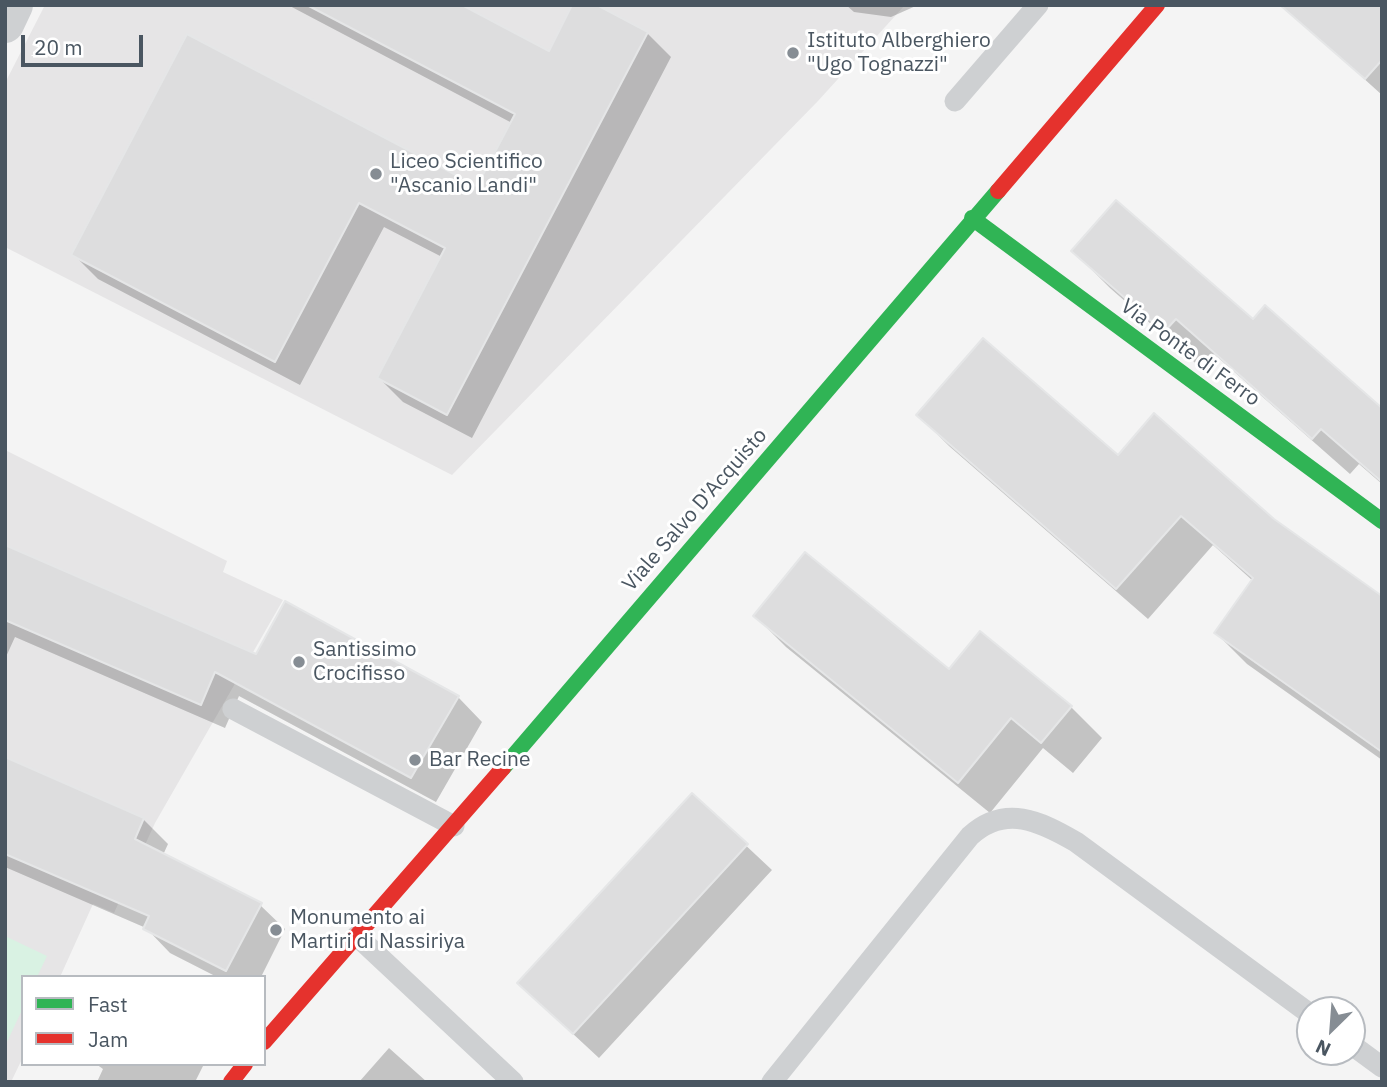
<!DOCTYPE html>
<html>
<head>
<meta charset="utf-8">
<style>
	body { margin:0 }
	#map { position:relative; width:1387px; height:1087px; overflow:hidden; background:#f4f4f4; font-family:"IBM Plex Sans",sans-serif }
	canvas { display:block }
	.frame { position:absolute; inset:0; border:7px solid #4a5661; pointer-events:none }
	.legend { position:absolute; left:21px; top:975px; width:245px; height:91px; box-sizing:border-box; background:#fff; border:2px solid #b7bbc0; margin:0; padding:9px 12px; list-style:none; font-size:21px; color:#4a5661 }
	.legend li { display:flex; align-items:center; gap:14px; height:35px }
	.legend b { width:35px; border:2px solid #b7bbc0 }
	.north { position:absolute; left:1296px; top:996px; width:70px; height:70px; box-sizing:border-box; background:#fff; border:2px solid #b7bbc0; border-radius:50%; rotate:205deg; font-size:19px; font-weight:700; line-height:28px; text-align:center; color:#4a5661 }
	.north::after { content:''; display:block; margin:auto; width:24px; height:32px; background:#868d94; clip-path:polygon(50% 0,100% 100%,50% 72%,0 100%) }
	.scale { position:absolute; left:21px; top:35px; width:122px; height:32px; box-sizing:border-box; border:4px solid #4a5661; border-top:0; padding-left:9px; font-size:21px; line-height:24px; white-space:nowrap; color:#4a5661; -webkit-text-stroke:5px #fff; paint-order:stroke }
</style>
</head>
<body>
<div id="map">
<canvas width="1387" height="1087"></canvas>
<div class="frame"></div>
<ul class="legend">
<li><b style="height:9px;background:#30b455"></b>Fast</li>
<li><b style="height:9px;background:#e5322d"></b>Jam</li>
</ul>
<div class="north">N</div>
<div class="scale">20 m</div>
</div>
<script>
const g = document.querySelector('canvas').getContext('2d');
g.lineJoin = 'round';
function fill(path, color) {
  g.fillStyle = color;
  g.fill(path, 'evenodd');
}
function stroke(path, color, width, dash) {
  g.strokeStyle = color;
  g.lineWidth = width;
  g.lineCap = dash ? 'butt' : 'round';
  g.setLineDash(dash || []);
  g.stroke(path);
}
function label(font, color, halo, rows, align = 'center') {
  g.font = font + ' "IBM Plex Sans",sans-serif';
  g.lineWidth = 6;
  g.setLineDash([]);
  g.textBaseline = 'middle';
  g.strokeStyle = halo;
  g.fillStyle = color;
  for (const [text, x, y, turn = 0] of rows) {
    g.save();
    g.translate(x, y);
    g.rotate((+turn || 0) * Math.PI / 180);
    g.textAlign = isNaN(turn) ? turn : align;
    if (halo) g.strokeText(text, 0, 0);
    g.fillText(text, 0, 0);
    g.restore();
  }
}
fill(new Path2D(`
	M45,5h860l-87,96 -366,374 -447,-228v-164z
	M5,450l222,111 -4,11 60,28 -128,223 -41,90 -21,-9 -33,73h-37v80l-12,25h-6z`), '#e6e5e6');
fill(new Path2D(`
	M5,936l42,20 -10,21h-14v31l-18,38z`), '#d9f2e3');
fill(new Path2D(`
	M288,5h170l91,48 98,-20 24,24 -199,381 -69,-36 -24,-24 63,-121 -58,-30 -84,158 -202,-106 -24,-24 114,-219 290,152 34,-65z
	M846,5h72l-27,12 -37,-5z
	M1382,5v90l-93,-84z
	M1073,251l180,70 129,89v74l-23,-20 -9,10 -136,-120 -13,14 -91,-80z
	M918,415l200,42 155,63 109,78v162l-135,-96 -31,-31 37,-52 -40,-36 -65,74 -199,-173z
	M5,547l252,109 201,41 24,25 -46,80 -197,-106 -14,32 -210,-91 -10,22z
	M755,616l316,91 31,31 -29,35 -30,-25 -53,65 -204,-166z
	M5,759l138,60 25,25 -5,11 97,50 25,24 -24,48h-44l-47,-24 -24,-25 -141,-61z
	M692,795l80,75 -173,188 -55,-51z
	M389,1048l38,34h-68z
	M96,1064h108l-9,18h-98l6,-13z`), '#0003');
const building = new Path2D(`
	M307,5h155l87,46 23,-46h25l51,27 -201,383 -70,-37 68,-130 -86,-45 -84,159 -204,-107 116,-221 290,152 38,-72z
	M1280,5h102v55l-17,19z
	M1116,200l137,119 12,-14 117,103v74l-61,-53 -9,10 -136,-120 -12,13 -93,-81z
	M983,338l135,117 36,-42 120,106 108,77v156l-168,-119 39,-55 -72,-62 -65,73 -200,-174z
	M5,545l251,109 29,-53 174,95 -48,82 -196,-106 -14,33 -196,-85z
	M805,552l144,117 31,-38 92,75 -31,37 -30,-25 -53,65 -205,-167z
	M5,757l139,61 -9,21 127,64 -36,68 -83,-42 6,-13 -144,-62z
	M692,793l56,51 -175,190 -56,-51z`);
fill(building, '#ddddde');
stroke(building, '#e5e6e7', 2);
stroke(new Path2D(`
	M955,101l83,-96
	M233,709l221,117
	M357,936l156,146
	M1352,1045l30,22
	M772,1082l198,-246c35,-32 70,-15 106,6l234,172`), '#ced0d2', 21);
stroke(new Path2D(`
	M5,24l9,-19`), '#ced0d2', 38);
stroke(new Path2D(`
	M972,218l410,303
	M503,768l495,-577`), '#30b455', 16);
stroke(new Path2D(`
	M998,191l159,-186
	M264,1042l239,-274
	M231,1082l14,-18`), '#e5322d', 16);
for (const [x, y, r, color] of [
	[793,53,7,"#868d94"],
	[376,174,7,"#868d94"],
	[299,662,7,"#868d94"],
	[415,760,7,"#868d94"],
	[276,930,7,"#868d94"]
]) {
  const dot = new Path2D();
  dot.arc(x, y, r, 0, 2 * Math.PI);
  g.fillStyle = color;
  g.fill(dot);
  stroke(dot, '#fff', 2.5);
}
label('21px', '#4a5661', '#fff', [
	["Istituto Alberghiero",807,41],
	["\"Ugo Tognazzi\"",807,65],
	["Liceo Scientifico",390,162],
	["\"Ascanio Landi\"",390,186],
	["Santissimo",313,650],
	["Crocifisso",313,674],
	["Bar Recine",429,760],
	["Monumento ai",290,918],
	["Martiri di Nassiriya",290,942]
], 'left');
label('21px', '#4a5661', '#fff', [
	["Via Ponte di Ferro",1190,353,36],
	["Viale Salvo D'Acquisto",695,510,-49]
]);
</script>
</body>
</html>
